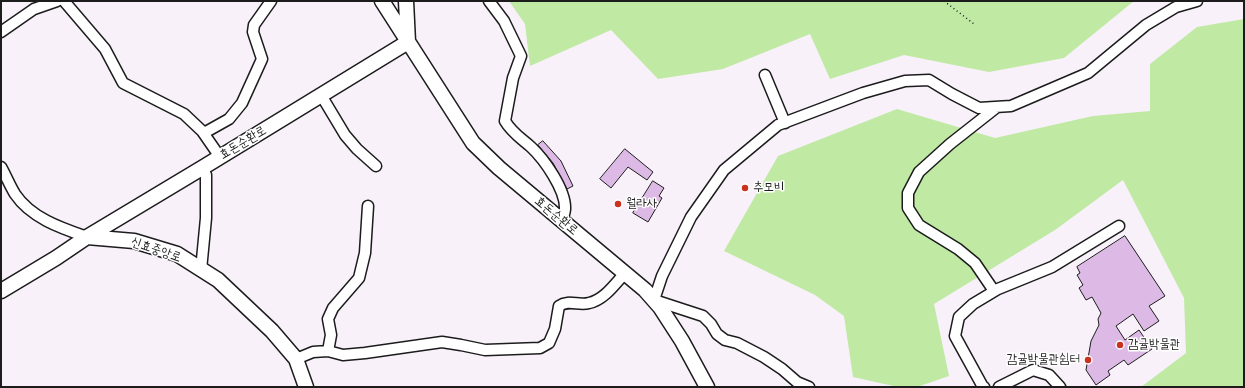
<!DOCTYPE html>
<html>
<head>
<meta charset="utf-8">
<style>
	body { margin:0 }
	#map { position:relative; width:1245px; height:388px; overflow:hidden; background:#f8f1fa; font-family:Pangolin,sans-serif }
	canvas { display:block }
	.frame { position:absolute; inset:0; border:2px solid #1c1c1c; pointer-events:none }
</style>
</head>
<body>
<div id="map">
<canvas width="1245" height="388"></canvas>
<div class="frame"></div>
</div>
<script>
const g = document.querySelector('canvas').getContext('2d');
g.lineJoin = 'round';
function fill(path, color) {
  g.fillStyle = color;
  g.fill(path, 'evenodd');
}
function stroke(path, color, width, dash) {
  g.strokeStyle = color;
  g.lineWidth = width;
  g.lineCap = dash ? 'butt' : 'round';
  g.setLineDash(dash || []);
  g.stroke(path);
}
function label(font, color, halo, rows, align = 'center') {
  g.font = font + ' Pangolin,"Poor Story",sans-serif';
  g.lineWidth = 3;
  g.setLineDash([]);
  g.textBaseline = 'middle';
  g.strokeStyle = halo;
  g.fillStyle = color;
  for (const [text, x, y, turn = 0] of rows) {
    g.save();
    g.translate(x, y);
    g.rotate((+turn || 0) * Math.PI / 180);
    g.textAlign = isNaN(turn) ? turn : align;
    if (halo) g.strokeText(text, 0, 0);
    g.fillText(text, 0, 0);
    g.restore();
  }
}
fill(new Path2D(`
	M509,1h625l-70,57 -75,14 -85,-17 -74,24 -20,-45 -87,35 -65,10 -47,-49 -81,36 -5,-42z
	M1244,19v368h-103l45,-34 -2,-55 -61,-118 -68,50 -121,74 15,72 -32,11h-19l-45,-10 -9,-61 -29,-21 -91,-44 54,-95 119,-47 98,29 98,-22 57,-5v-47l47,-37z`), '#c0e9a4');
const building = new Path2D(`
	M543,141l18,20 12,25 -6,3 -14,-26 -15,-18z
	M625,149l28,23 -6,8 -19,-13 -17,21 -11,-9z
	M653,181l11,7 -5,8 3,2 -14,24 -15,-9z
	M1125,236l40,60 -16,10 10,15 -15,10 -11,-17 -17,12 9,14 14,-10 13,19 -24,16 -4,-5 -16,11 2,4 -14,10 -10,-15 5,-29 8,-16 -1,-6 3,-6 -9,-16 -6,3 -7,-12 4,-3 -6,-10 3,-2 -3,-6z`);
fill(building, '#ddbae5');
stroke(building, '#1c1c1c', 1);
const street = new Path2D(`
	M64,1l41,48 18,34 61,31 18,17 18,26
	M489,1l15,20 17,35 -8,22 -8,43c7,12 16,17 26,26 13,12 35,43 34,62 0,3 -2,8 -3,12
	M1,32l33,-23 23,-8
	M765,75l20,48
	M321,95l24,40 12,14 19,17
	M204,133l25,-14 13,-16 20,-44 -9,-27 1,-7 17,-24
	M1,167c5,9 9,19 14,27 16,24 46,34 72,43
	M201,270l5,-52v-43l-4,-7
	M994,291l-19,-28 -17,-14 -39,-24 -11,-17v-15l11,-21 31,-28 47,-37
	M328,351l3,-16 -3,-16 5,-11 26,-30 6,-25 3,-47
	M296,359l17,-7 15,-1 15,4 22,-2 77,-11 19,3 24,5 55,-2 9,-5 6,-14 4,-23c10,-7 19,0 30,-3 15,-3 26,-19 36,-30
	M809,387l-12,-5 -15,-13 -18,-12 -27,-14 -12,-3 -8,-6 -6,-10 -8,-8 -49,-16 8,-24 29,-59 33,-47 54,-45 85,-32 42,-12 24,-1 23,14 27,14 32,-2 77,-33 58,-48 30,-18 21,-6
	M984,387h-1l-28,-51 4,-19 14,-13 25,-15 54,-22 67,-41
	M999,387l34,-17 16,5 11,12`);
const secondary = new Path2D(`
	M382,1l91,142 26,25 146,122 15,17 22,34 25,46
	M406,1l2,41
	M87,237l47,4 43,13 41,26 54,51 24,28 10,28
	M1,291l55,-33 31,-21 115,-69 206,-126`);
stroke(street, '#1c1c1c', 13);
stroke(secondary, '#1c1c1c', 17);
stroke(new Path2D(`
	M944,1l30,23`), '#1c1c1c', 1.5, [1, 3]);
stroke(street, '#fff', 10);
stroke(secondary, '#fff', 14);
for (const [x, y, r, color] of [
	[745,188,4,"#c8321e"],
	[618,204,4,"#c8321e"],
	[1120,345,4,"#c8321e"],
	[1088,360,4,"#c8321e"]
]) {
  const dot = new Path2D();
  dot.arc(x, y, r, 0, 2 * Math.PI);
  g.fillStyle = color;
  g.fill(dot);
  stroke(dot, '#fff', 1.5);
}
label('13px', '#1c1c1c', '#fff', [
	["효돈순환로",243,143,-31],
	["효돈순환로",556,216,40],
	["신효중앙로",156,250,19]
]);
label('13px', '#1c1c1c', '#fff', [
	["추모비",753,188],
	["월라사",626,204],
	["감귤박물관",1128,345],
	["감귤박물관쉼터",1080,360,"right"]
], 'left');
</script>
</body>
</html>
